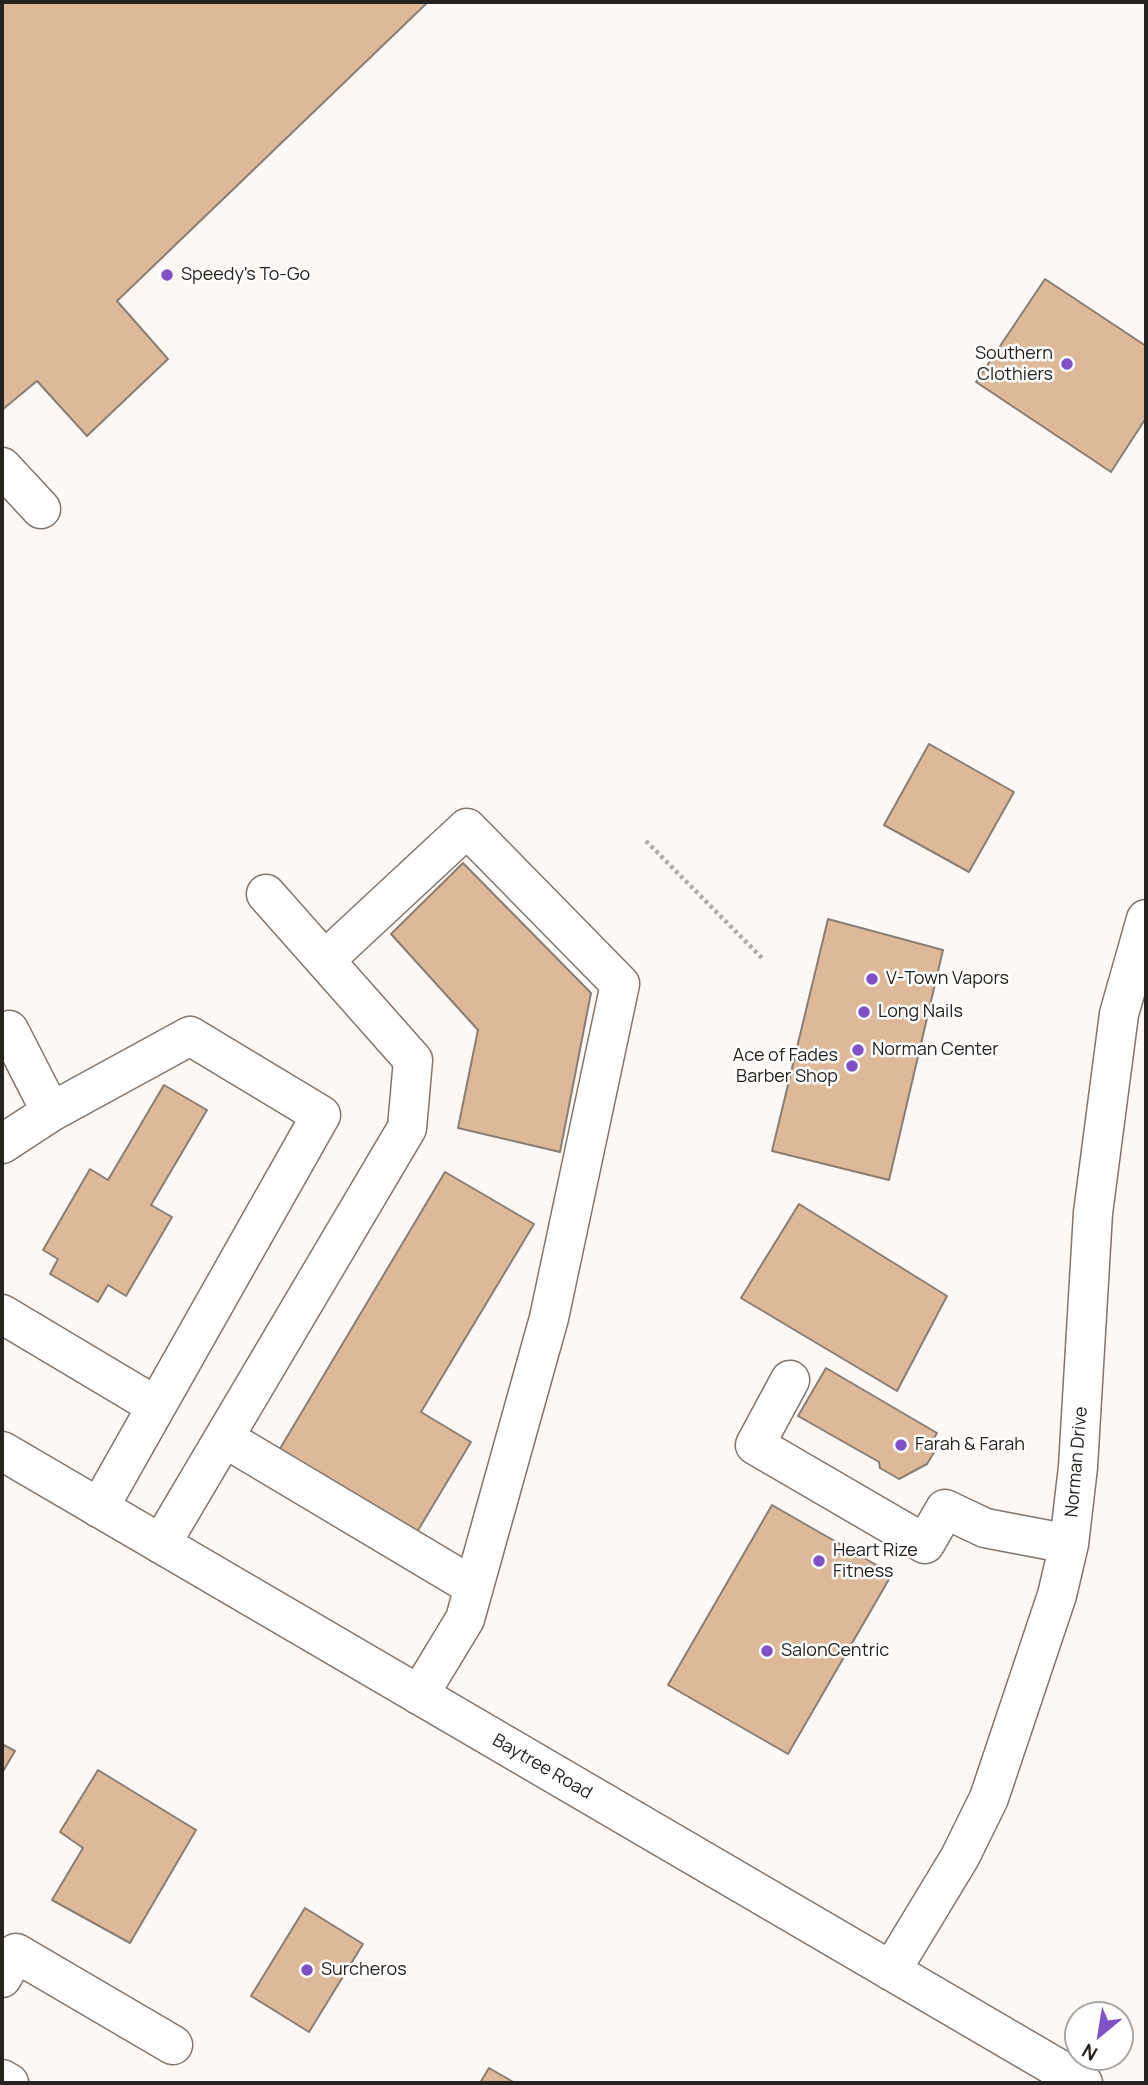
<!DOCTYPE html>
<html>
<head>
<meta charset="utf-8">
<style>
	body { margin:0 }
	#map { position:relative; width:1148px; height:2085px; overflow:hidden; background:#fef8f4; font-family:Manrope,sans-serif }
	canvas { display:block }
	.frame { position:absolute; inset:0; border:4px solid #26221e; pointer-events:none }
	.north { position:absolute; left:1064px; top:2001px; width:70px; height:70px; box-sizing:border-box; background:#fff; border:2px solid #a8a7a5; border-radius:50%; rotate:210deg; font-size:19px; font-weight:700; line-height:28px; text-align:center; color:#26221e }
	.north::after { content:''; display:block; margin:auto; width:24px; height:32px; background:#8150c8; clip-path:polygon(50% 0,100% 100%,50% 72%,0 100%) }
</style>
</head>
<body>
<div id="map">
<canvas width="1148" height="2085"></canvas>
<div class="frame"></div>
<div class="north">N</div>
</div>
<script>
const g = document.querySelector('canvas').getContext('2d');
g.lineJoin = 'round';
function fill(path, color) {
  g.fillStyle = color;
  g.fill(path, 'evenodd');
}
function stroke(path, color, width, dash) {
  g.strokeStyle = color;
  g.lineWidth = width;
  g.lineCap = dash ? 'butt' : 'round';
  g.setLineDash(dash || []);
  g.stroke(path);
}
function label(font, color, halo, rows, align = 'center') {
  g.font = font + ' Manrope,sans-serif';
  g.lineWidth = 5;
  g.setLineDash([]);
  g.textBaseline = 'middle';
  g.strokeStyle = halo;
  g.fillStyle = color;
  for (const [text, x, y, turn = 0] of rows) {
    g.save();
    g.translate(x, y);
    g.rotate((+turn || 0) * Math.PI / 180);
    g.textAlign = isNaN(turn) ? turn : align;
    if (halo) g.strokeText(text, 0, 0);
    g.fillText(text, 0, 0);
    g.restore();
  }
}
const building = new Path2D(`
	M2,2h426l-311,299 51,58 -81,77 -50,-55 -35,29z
	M1045,279l101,67v72l-35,54 -135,-90z
	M929,744l85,48 -45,80 -85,-47z
	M463,863l128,130 -31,159 -102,-24 20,-98 -87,-96z
	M828,919l115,31 -54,230 -117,-29z
	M164,1085l43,25 -56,95 21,12 -46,79 -18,-11 -10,17 -48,-28 8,-15 -15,-9 47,-81 18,11z
	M445,1172l89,52 -113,188 50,30 -54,90 -139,-80z
	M799,1204l148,92 -50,95 -156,-93z
	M826,1368l111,65 -5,9 4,7 -9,15 -28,15 -19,-11 -1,-6 -81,-46z
	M772,1505l120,69 -104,180 -120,-69z
	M2,1744l13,7 -13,22z
	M98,1770l98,60 -66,113 -78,-43 31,-52 -23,-16z
	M305,1908l58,36 -54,88 -58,-36z
	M489,2068l26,15h-35z`);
fill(building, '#deb999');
stroke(building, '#897e74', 2);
const minor = new Path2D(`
	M2,467l39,42
	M325,960l142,-132 153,156 -71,334 -84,301 -46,76
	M9,1030l42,82
	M2,1144l49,-32 139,-76 131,79 -222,393
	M2,1314l154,92
	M790,1380l-35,65 170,99 20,-35 40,19 84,16
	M226,1439l248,148
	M161,1544l246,-416 6,-68 -147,-166
	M891,1971l69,-114 29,-59 68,-203 12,-51 9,-77 15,-254 26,-199 27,-95
	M2,1978l14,-25 157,92
	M2,2079l7,4`);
const major = new Path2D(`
	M2,1451l1081,632`);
stroke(minor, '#81756c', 41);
stroke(major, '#81756c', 41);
stroke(new Path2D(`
	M646,841l117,118`), '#b0aba7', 4.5, [3.5, 3.5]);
stroke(minor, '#fff', 38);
stroke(major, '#fff', 38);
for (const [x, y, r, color] of [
	[167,275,7,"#8150c8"],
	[1067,364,7,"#8150c8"],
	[872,979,7,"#8150c8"],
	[864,1012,7,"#8150c8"],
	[858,1050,7,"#8150c8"],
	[852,1066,7,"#8150c8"],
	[901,1445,7,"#8150c8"],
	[819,1561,7,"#8150c8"],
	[767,1651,7,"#8150c8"],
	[307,1970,7,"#8150c8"]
]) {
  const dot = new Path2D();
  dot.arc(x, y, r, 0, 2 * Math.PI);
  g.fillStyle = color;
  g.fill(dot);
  stroke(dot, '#fff', 2.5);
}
label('18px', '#26221e', '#fff', [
	["Speedy's To-Go",181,275],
	["Southern",1053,354,"right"],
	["Clothiers",1053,375,"right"],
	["V-Town Vapors",886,979],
	["Long Nails",878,1012],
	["Norman Center",872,1050],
	["Ace of Fades",838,1056,"right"],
	["Barber Shop",838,1077,"right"],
	["Farah & Farah",915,1445],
	["Heart Rize",833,1551],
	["Fitness",833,1572],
	["SalonCentric",781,1651],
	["Surcheros",321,1970]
], 'left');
label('18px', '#26221e', '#fff', [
	["Norman Drive",1077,1462,-85],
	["Baytree Road",542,1767,30]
]);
</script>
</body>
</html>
